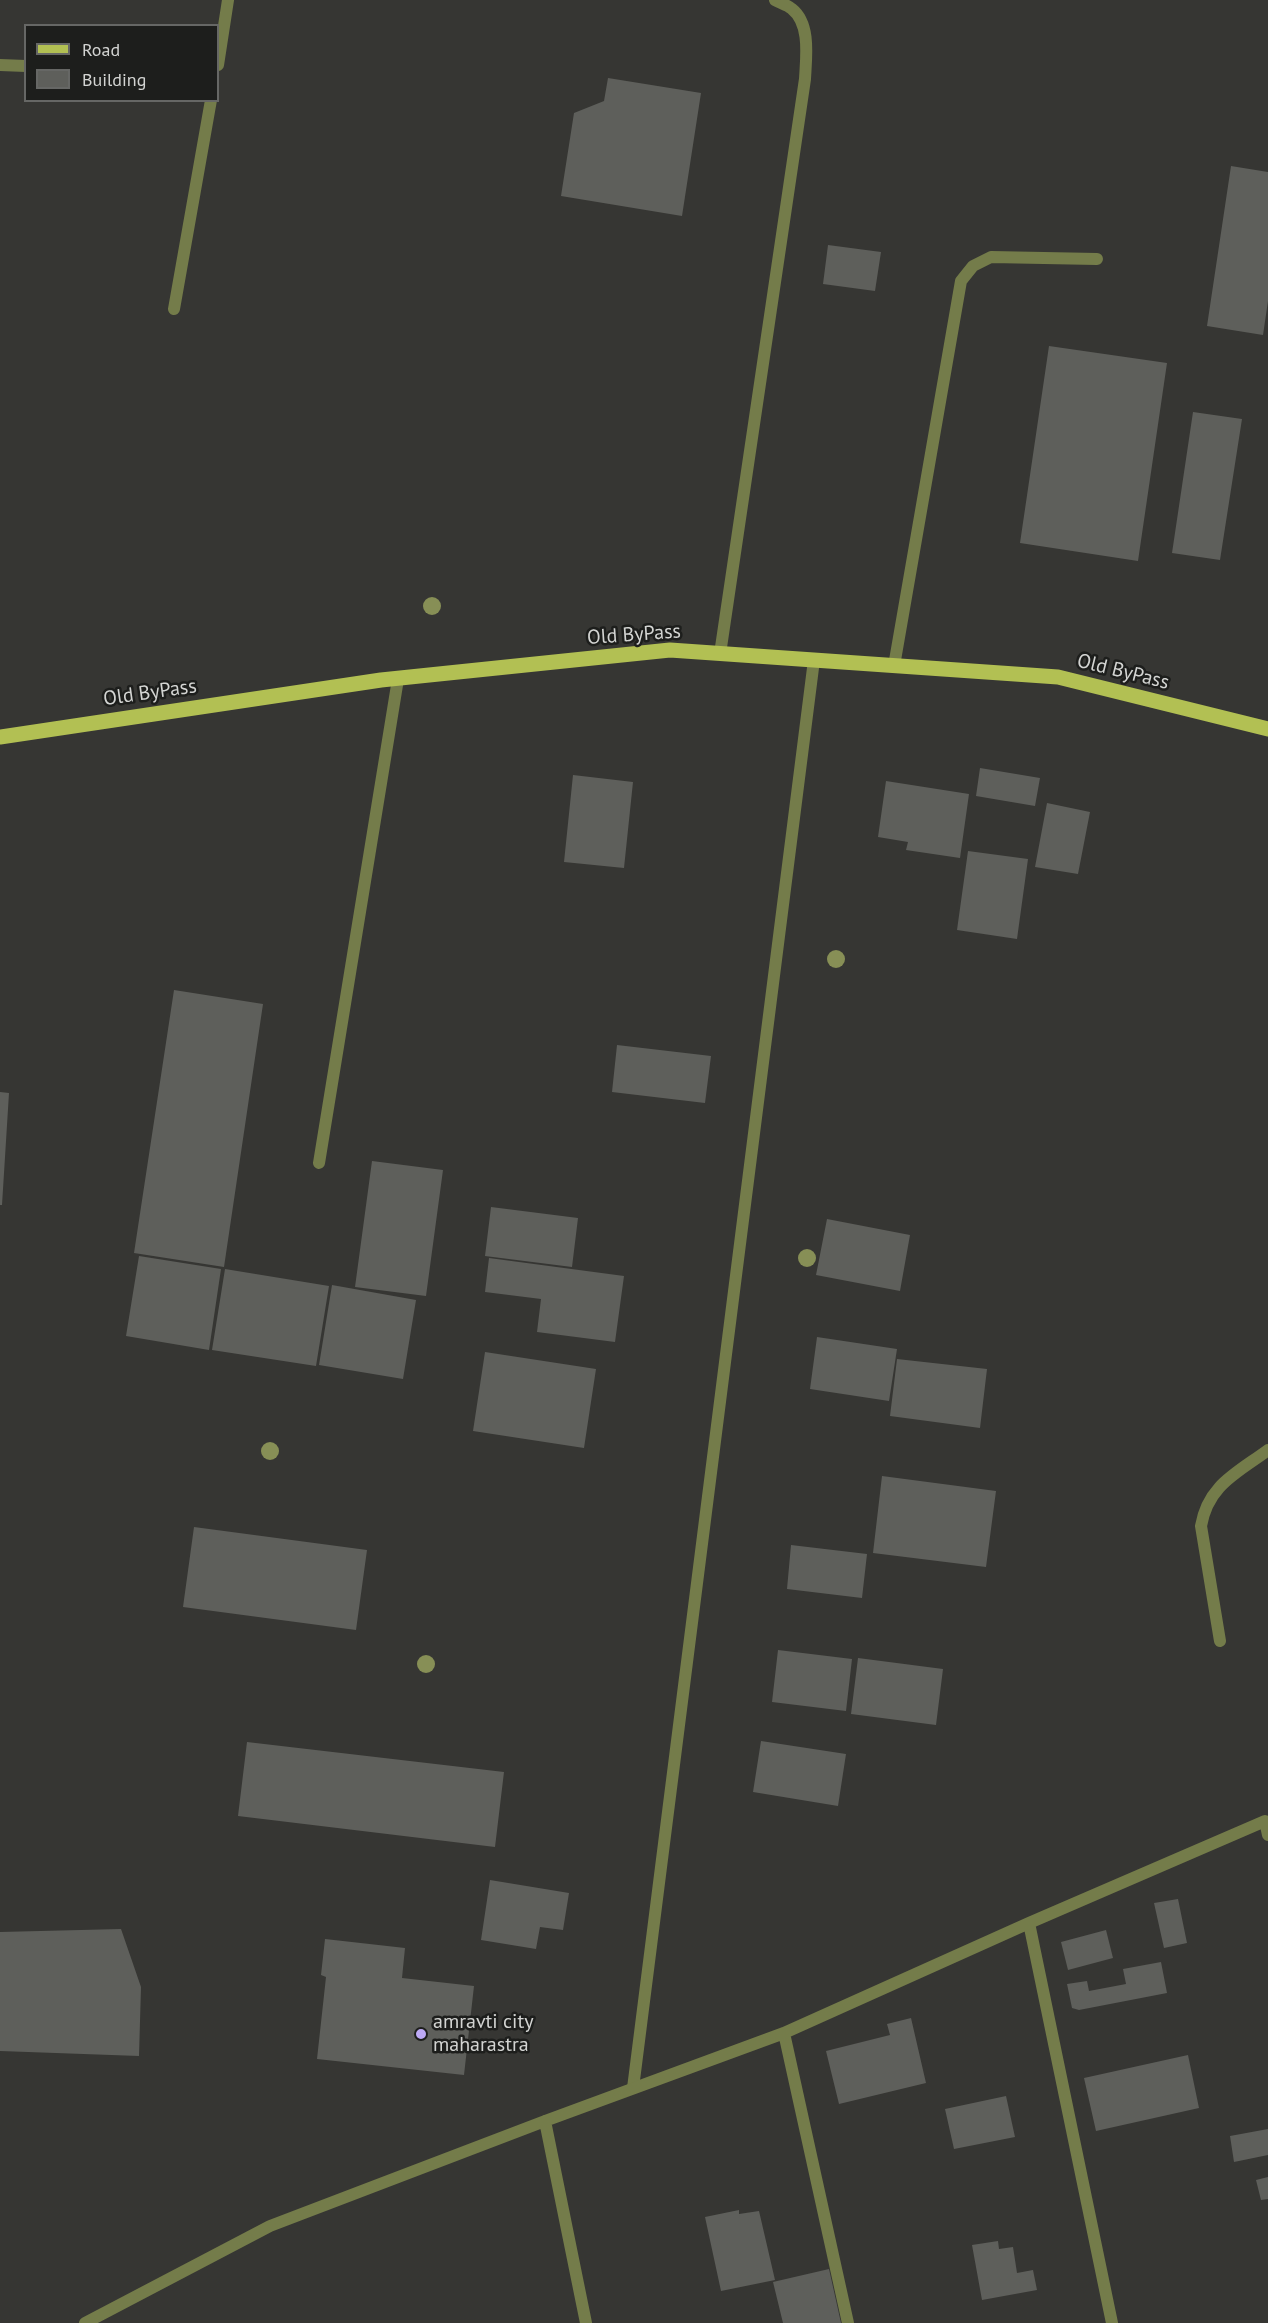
<!DOCTYPE html>
<html>
<head>
<meta charset="utf-8">
<style>
	body { margin:0 }
	#map { position:relative; width:1268px; height:2323px; overflow:hidden; background:#363633; font-family:"PT Sans",sans-serif }
	canvas { display:block }
	.legend { position:absolute; left:24px; top:24px; width:195px; height:78px; box-sizing:border-box; background:#1d1e1c; border:2px solid #666765; margin:0; padding:8px 10px; list-style:none; font-size:18px; color:#d3d4d2 }
	.legend li { display:flex; align-items:center; gap:12px; height:30px }
	.legend b { width:30px; border:2px solid #666765 }
</style>
</head>
<body>
<div id="map">
<canvas width="1268" height="2323"></canvas>
<ul class="legend">
<li><b style="height:8px;background:#b2c053"></b>Road</li>
<li><b style="height:16px;background:#5e5f5b"></b>Building</li>
</ul>
</div>
<script>
const g = document.querySelector('canvas').getContext('2d');
g.lineJoin = 'round';
function fill(path, color) {
  g.fillStyle = color;
  g.fill(path, 'evenodd');
}
function stroke(path, color, width, dash) {
  g.strokeStyle = color;
  g.lineWidth = width;
  g.lineCap = dash ? 'butt' : 'round';
  g.setLineDash(dash || []);
  g.stroke(path);
}
function label(font, color, halo, rows, align = 'center') {
  g.font = font + ' "PT Sans",sans-serif';
  g.lineWidth = 5;
  g.setLineDash([]);
  g.textBaseline = 'middle';
  g.strokeStyle = halo;
  g.fillStyle = color;
  for (const [text, x, y, turn = 0] of rows) {
    g.save();
    g.translate(x, y);
    g.rotate((+turn || 0) * Math.PI / 180);
    g.textAlign = isNaN(turn) ? turn : align;
    if (halo) g.strokeText(text, 0, 0);
    g.fillText(text, 0, 0);
    g.restore();
  }
}
fill(new Path2D(`
	M608,78l93,15 -19,123 -121,-20 13,-83 30,-12z
	M1231,166l37,6v129l-5,34 -56,-9z
	M828,245l53,7 -6,39 -52,-7z
	M1049,346l118,17 -29,198 -118,-18z
	M1193,412l49,7 -22,141 -48,-7z
	M980,768l60,10 -5,28 -59,-10z
	M573,775l60,7 -9,86 -60,-6z
	M886,781l83,13 -9,64 -54,-8 2,-8 -30,-5z
	M1047,803l43,9 -12,62 -43,-7z
	M968,851l60,8 -11,80 -60,-9z
	M174,990l89,14 -39,263 -90,-14z
	M617,1045l94,11 -6,47 -93,-11z
	M0,1092l9,1 -7,112h-2z
	M372,1161l71,9 -17,126 -71,-9z
	M491,1207l87,11 -6,49 -87,-11z
	M827,1219l83,16 -10,56 -84,-16z
	M139,1256l82,13 -12,81 -83,-14z
	M489,1258l135,18 -9,66 -78,-10 4,-33 -56,-7z
	M225,1269l104,17 -13,80 -104,-16z
	M332,1285l84,15 -13,79 -84,-14z
	M817,1337l80,12 -8,52 -79,-12z
	M485,1352l111,17 -12,79 -111,-17z
	M897,1359l90,10 -7,59 -90,-12z
	M882,1476l114,15 -10,76 -113,-14z
	M194,1527l173,23 -11,80 -173,-23z
	M791,1545l76,9 -5,44 -75,-9z
	M778,1650l74,9 -6,52 -74,-9z
	M858,1658l85,11 -7,56 -85,-11z
	M761,1741l85,13 -8,52 -85,-14z
	M247,1742l257,30 -9,75 -257,-31z
	M490,1880l79,13 -6,37 -23,-3 -4,22 -55,-9z
	M1178,1899l9,44 -23,5 -10,-45z
	M121,1929l20,58 -2,69 -139,-5v-119z
	M1106,1930l7,28 -45,12 -7,-28z
	M325,1939l80,9 -3,30 72,8 -10,89 -147,-16 9,-82 -5,-2z
	M1161,1962l6,31 -88,17 -7,-2 -5,-24 20,-3 2,10 37,-7 -3,-15z
	M911,2018l15,65 -87,21 -13,-53 64,-16 -3,-11z
	M1188,2055l11,53 -103,23 -12,-53z
	M1006,2096l9,41 -61,12 -9,-40z
	M1268,2129v26l-34,7 -4,-26z
	M1268,2177v22l-7,1 -5,-20z
	M739,2210v4l20,-3 16,69 -54,11 -16,-74z
	M998,2241l1,8 14,-2 4,26 16,-3 4,20 -55,10 -10,-55z
	M829,2269l12,54h-58l-10,-41z`), '#5e5f5b');
stroke(new Path2D(`
	M0,65l26,1
	M218,65l10,-65
	M174,309l37,-209
	M720,654l85,-575c1,-21 6,-55 -13,-70 -4,-4 -12,-6 -17,-9
	M894,666l67,-385 12,-15 18,-9 106,2
	M319,1163l79,-484
	M1220,1641l-19,-115c7,-41 36,-53 67,-76
	M633,2088l181,-1428`), '#747c4a', 12);
stroke(new Path2D(`
	M1029,1923l83,400
	M784,2033l64,290
	M545,2121l41,202
	M85,2323l185,-97 275,-105 239,-88 245,-110 236,-102 3,14`), '#747c4a', 12);
stroke(new Path2D(`
	M0,737l381,-57 289,-30 388,27 210,52`), '#b2c053', 15);
g.fillStyle = '#878f56';
for (const [x, y] of [
	[432,606],
	[836,959],
	[807,1258],
	[270,1451],
	[426,1664]
]) {
  g.beginPath();
  g.arc(x, y, 9, 0, 2 * Math.PI);
  g.fill();
}
for (const [x, y, r, color] of [
	[421,2034,6,"#bda9f5"]
]) {
  const dot = new Path2D();
  dot.arc(x, y, r, 0, 2 * Math.PI);
  g.fillStyle = color;
  g.fill(dot);
  stroke(dot, '#1d1e1c', 2);
}
label('20px', '#d3d4d2', '#1d1e1c', [
	["Old ByPass",634,635,-4],
	["Old ByPass",1123,672,14],
	["Old ByPass",150,693,-8]
]);
label('20px', '#d3d4d2', '#1d1e1c', [
	["amravti city",433,2022],
	["maharastra",433,2045]
], 'left');
</script>
</body>
</html>
